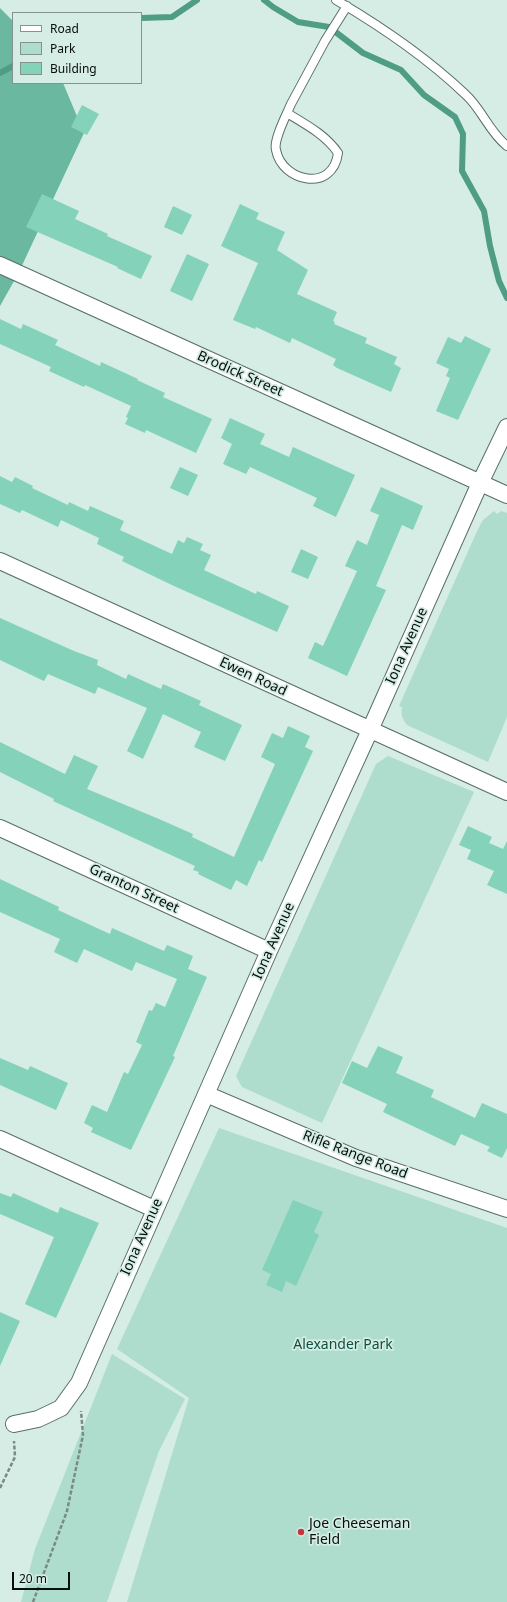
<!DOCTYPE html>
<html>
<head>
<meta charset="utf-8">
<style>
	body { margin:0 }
	#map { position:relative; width:507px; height:1602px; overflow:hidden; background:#d5ede4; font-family:"Noto Sans",sans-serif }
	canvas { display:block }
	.legend { position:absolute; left:12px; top:12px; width:130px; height:72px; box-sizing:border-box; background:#d5ede4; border:1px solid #83948e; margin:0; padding:5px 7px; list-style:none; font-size:12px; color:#070f0c }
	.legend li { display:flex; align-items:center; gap:8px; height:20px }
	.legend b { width:20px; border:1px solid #83948e }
	.scale { position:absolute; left:12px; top:1572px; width:58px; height:18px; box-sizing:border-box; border:2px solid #070f0c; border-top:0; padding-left:5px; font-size:12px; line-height:14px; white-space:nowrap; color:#070f0c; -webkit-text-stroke:3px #d5ede4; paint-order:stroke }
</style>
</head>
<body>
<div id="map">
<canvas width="507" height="1602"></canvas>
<ul class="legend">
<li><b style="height:5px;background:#fff"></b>Road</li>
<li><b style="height:11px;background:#aeddcd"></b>Park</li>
<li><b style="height:11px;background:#84d2b9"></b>Building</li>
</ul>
<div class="scale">20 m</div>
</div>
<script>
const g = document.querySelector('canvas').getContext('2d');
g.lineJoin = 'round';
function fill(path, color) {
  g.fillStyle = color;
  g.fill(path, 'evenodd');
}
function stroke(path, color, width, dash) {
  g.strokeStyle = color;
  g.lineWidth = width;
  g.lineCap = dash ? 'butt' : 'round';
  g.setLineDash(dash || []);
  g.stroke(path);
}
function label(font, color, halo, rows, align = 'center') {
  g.font = font + ' "Noto Sans",sans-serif';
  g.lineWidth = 3.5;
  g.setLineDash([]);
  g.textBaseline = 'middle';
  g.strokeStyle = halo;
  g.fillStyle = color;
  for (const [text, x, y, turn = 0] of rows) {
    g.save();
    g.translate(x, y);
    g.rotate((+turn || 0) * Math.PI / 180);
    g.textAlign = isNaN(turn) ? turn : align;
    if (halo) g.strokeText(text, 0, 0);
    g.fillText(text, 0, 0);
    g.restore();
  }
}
fill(new Path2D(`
	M494,511l3,3 4,-3 6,2v204l-19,45 -81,-37c-5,-6 -6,-10 -5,-18l-3,-1 79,-177 5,-9z
	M388,756l86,36 -152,331 -80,-36 -6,-11 140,-312z
	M219,1128l288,100v374h-380l62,-204 -72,-49z
	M112,1354l73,45 -26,52 -52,151h-86l14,-53z`), '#aeddcd');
fill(new Path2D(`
	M0,8l13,13v62h50l21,50 -66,141 -18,32z`), '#6ab89f');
stroke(new Path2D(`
	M264,0l9,7 25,15 31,5 34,26 38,17 23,25 31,22 8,17 -1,37 22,40 6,35 9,35 8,17
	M141,18l31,-1 25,-17
	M0,73l13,-7`), '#4f9d85', 6);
fill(new Path2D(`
	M82,105l17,9 -12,21 -16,-8z
	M42,194l37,17 -4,8 33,15 -1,2 45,20 -11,23 -24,-11 1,-1 -92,-40z
	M240,204l19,9 -3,6 29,13 -8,18 31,20 -11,24 40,18 -4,9 2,1 -1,2 33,14 -2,5 32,14 -3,7 7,4 -10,24 -54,-24 -4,-3 3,-6 -44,-21 -2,5 -34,-16 -1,2 -22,-9 25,-57 -37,-17z
	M173,206l19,9 -10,20 -18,-8z
	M187,254l22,10 -17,37 -22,-10z
	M0,319l21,10 2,-5 35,16 -3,5 45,21 1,-4 37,17 -1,1 28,13 -2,4 49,22 -16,34 -50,-23 -1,3 -20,-9 3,-6 -2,-1 5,-11 -46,-21 -1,2 -35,-16 2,-4 -51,-23z
	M465,336l26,13 -33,71 -22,-9 14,-33 -4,-2 3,-7 -13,-6 12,-26 13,6z
	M230,418l35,16 -5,10 29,13 4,-10 62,28 -19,42 -23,-11 4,-8 -67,-31 -4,7 -23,-10 9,-20 -11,-6z
	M180,467l18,8 -10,21 -18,-8z
	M0,476l12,6 3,-5 18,9 -1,2 36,17 1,-3 19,9 2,-5 18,8 16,7 -4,9 52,24 6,-14 6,3 3,-6 16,7 -3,6 11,5 -7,15 52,24 1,-3 32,15 -12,26 -103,-46 -52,-25 2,-4 -27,-13 2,-6 -38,-18 -3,7 -36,-17 -2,3 -20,-9z
	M381,487l42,19 -10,24 -11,-5 -26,61 10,4 -39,86 -39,-18 7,-16 8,4 34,-75 -12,-5 12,-26 10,5 12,-30 -9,-4z
	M301,549l17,8 -10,22 -17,-7z
	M0,618l74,33 24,9 -1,5 29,14 2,-5 33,15 2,-5 38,17 -2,4 43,20 -17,36 -31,-14 7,-15 -38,-18 -20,45 -16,-8 20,-43 -49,-21 -3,7 -47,-20 -4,7 -44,-21z
	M288,726l22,10 -5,11 8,4 -51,111 -3,-2 -12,26 -11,-6 -5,10 -33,-16 1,-2 -6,-2 2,-4 -142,-65 1,-2 -54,-27v-30l65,32 9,-19 24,11 -11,23 72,30 34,15 -1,3 42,20 41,-93 -14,-7 11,-24 11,5z
	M468,826l24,11 -3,6 14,6 4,-8v53l-20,-9 7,-14 -27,-12 4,-9 -12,-5z
	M0,879l59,28 -1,3 52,24 2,-6 52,23 3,-6 26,11 -5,13 19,8 -34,79 2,1 -44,93 -40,-18 2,-4 -9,-5 8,-18 15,7 17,-40 4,2 14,-29 -6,-3 13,-32 3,1 4,-8 9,4 12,-28 -41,-17 -4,9 -48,-22 -7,14 -23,-11 6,-13 -60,-27z
	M378,1046l25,11 -7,16 38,17 -3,7 44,21 7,-15 25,11v34l-5,10 -15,-7 3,-4 -29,-13 -6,12 -72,-34 4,-8 -45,-21 10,-22 15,7z
	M0,1058l28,12 2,-4 38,17 -12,27 -56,-25z
	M0,1193l11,4 2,-4 45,20 2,-6 39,16 -43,95 -31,-14 29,-67 -54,-23z
	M293,1200l30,12 -9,20 5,3 -23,51 -10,-5 -4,11 -16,-7 5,-11 -9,-4z
	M0,1312l20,9 -20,45z`), '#84d2b9');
const lane = new Path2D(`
	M336,0c46,27 90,57 129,94 17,15 24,38 42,52
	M287,113c18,11 39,22 51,40 -5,40 -56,29 -62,-3 -3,-10 11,-36 15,-46l34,-63 22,-35`);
const street = new Path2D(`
	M0,265l507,230
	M0,561l507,231
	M0,828l269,123
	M206,1094l150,64 151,51
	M0,1139l154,70
	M14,1424l24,-5 23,-11 18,-25 190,-432 101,-221 110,-247 27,-56`);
stroke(lane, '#596f67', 10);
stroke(street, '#596f67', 18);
stroke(new Path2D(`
	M0,1488l15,-31 -1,-16
	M33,1602l34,-91 16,-76 -2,-24`), '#7a8b85', 2.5, [4, 2]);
stroke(lane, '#fff', 8);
stroke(street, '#fff', 16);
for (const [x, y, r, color] of [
	[301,1532,4,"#c5353f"]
]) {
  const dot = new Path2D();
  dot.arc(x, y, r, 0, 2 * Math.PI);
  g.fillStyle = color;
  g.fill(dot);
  stroke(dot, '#d5ede4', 1.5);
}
label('14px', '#070f0c', '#d5ede4', [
	["Brodick Street",240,374,24],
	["Iona Avenue",407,646,-66],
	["Ewen Road",253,677,25],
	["Granton Street",134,889,25],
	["Iona Avenue",274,941,-66],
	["Rifle Range Road",355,1155,21],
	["Iona Avenue",142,1237,-66]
]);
label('14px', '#0e5040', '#d5ede4', [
	["Alexander Park",343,1345]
]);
label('14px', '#070f0c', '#d5ede4', [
	["Joe Cheeseman",309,1524],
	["Field",309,1540]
], 'left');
</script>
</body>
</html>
